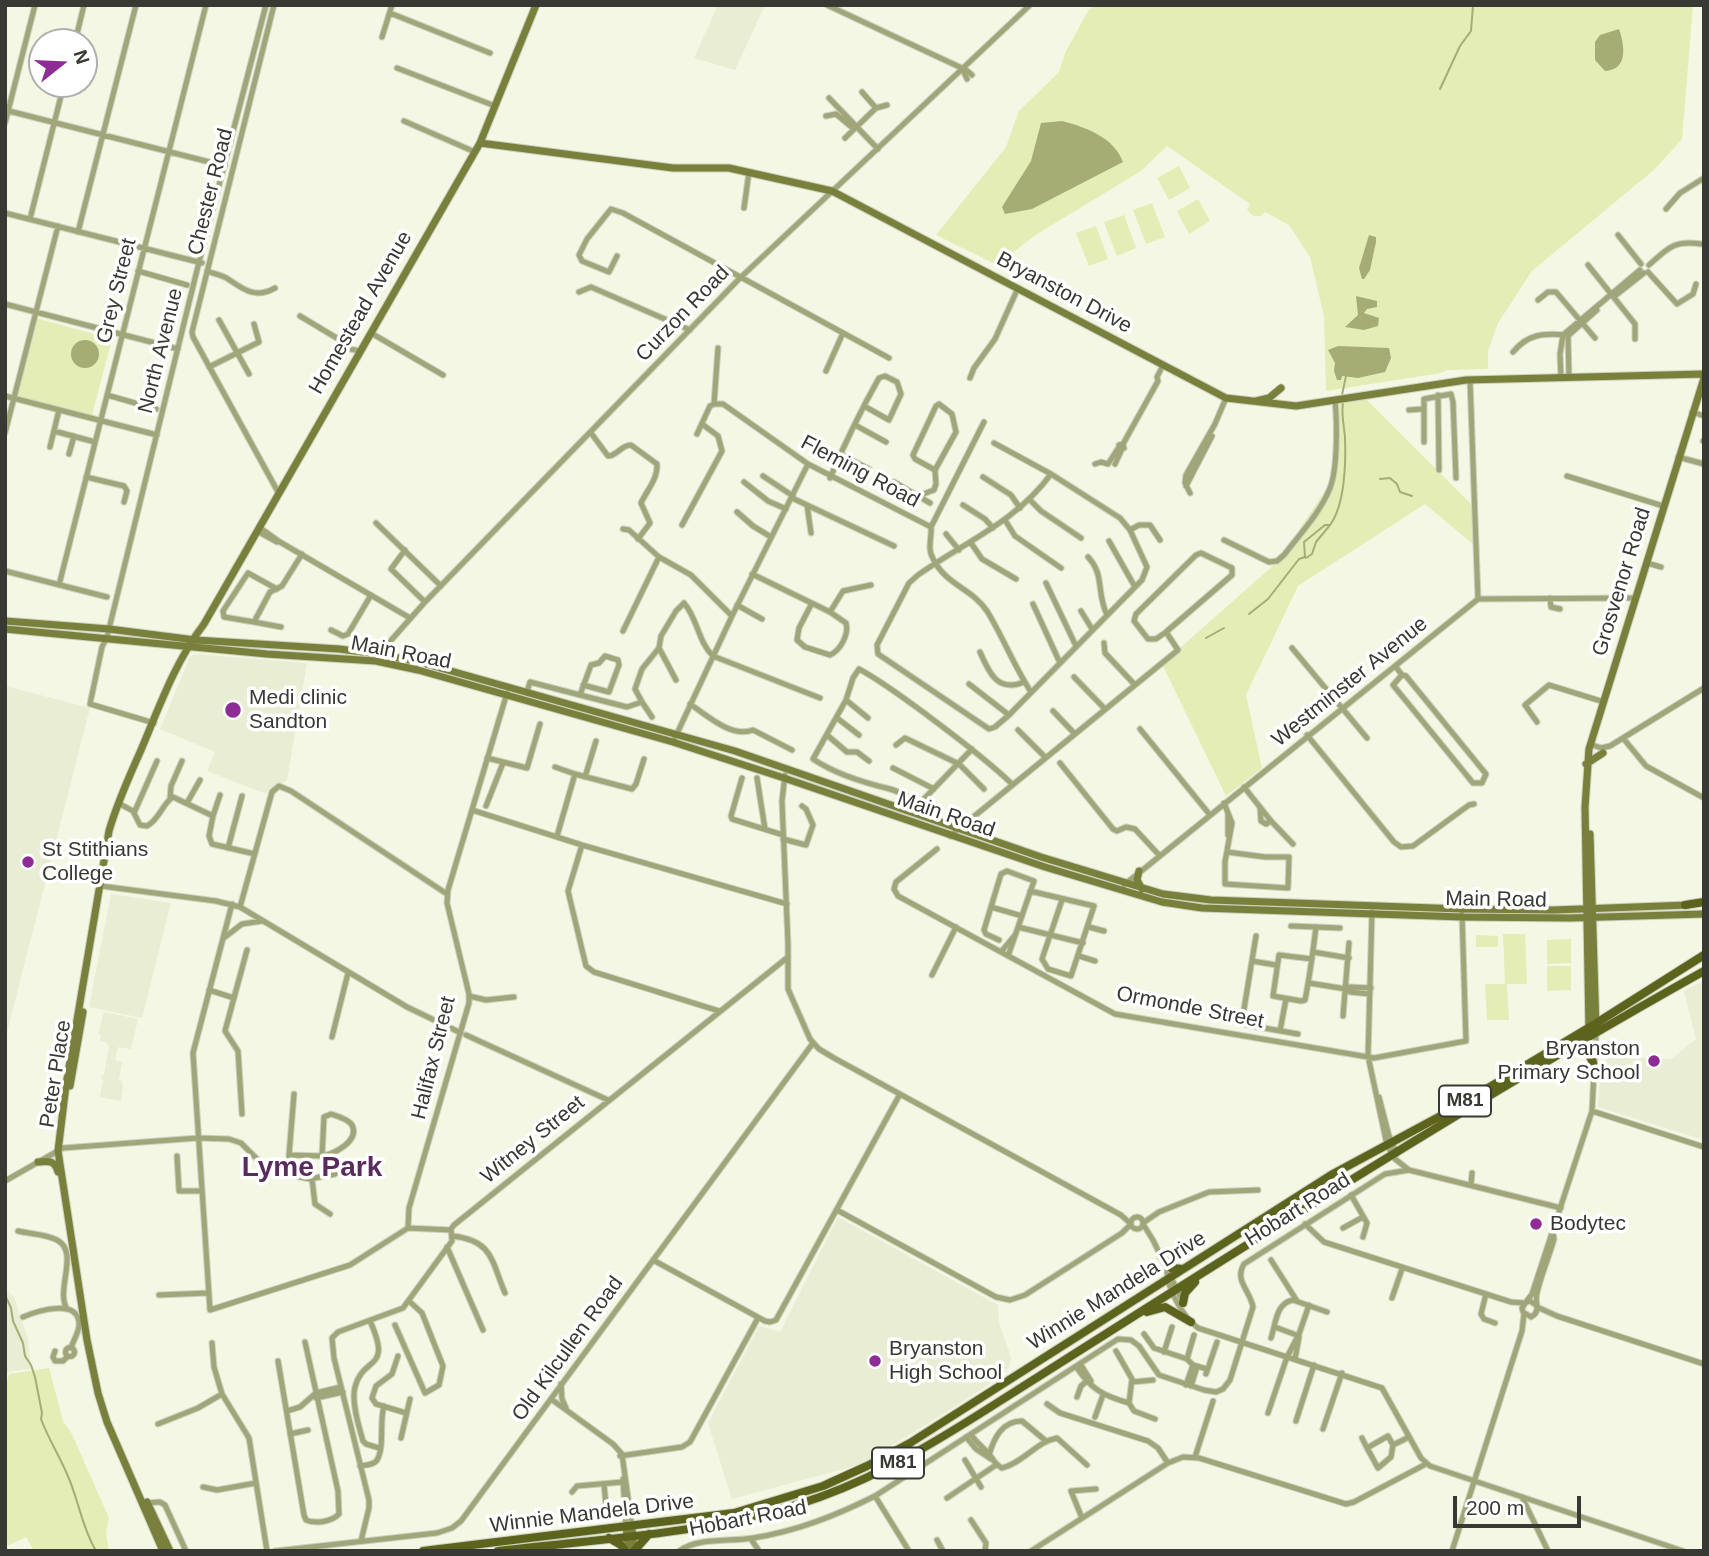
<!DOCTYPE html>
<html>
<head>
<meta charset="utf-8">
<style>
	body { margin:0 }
	#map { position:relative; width:1709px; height:1556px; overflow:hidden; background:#f4f7e4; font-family:Helvetica,sans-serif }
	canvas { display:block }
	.frame { position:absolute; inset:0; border:7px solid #383932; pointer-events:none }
	.north { position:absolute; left:28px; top:28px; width:70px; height:70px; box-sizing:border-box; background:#fff; border:2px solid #afb0ad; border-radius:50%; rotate:72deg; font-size:19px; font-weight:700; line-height:28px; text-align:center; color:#383932 }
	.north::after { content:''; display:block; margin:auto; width:24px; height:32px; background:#8d2c95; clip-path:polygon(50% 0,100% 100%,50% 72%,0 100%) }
	.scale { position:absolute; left:1453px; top:1496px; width:128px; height:32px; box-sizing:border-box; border:4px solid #383932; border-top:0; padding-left:9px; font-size:21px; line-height:24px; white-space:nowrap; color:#383932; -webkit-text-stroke:5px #fff; paint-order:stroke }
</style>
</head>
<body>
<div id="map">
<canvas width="1709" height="1556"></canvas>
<div class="frame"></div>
<div class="north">N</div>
<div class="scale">200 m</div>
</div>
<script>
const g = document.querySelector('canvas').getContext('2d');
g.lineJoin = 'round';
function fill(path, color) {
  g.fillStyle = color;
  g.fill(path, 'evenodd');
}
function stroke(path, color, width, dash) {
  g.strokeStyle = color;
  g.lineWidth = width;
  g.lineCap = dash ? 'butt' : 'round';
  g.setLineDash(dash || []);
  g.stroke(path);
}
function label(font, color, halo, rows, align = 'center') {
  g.font = font + ' Helvetica,sans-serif';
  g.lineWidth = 7;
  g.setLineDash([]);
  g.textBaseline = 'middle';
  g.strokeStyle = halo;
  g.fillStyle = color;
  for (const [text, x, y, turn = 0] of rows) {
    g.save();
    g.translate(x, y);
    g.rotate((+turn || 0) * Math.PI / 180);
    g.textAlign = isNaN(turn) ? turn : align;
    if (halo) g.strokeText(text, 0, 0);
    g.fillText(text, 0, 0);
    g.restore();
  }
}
fill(new Path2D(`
	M718,5h47l-30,65 -41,-12z
	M194,654l113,9 -20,117 -21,13 -5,-1 -54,-21 8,-19 -55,-23 30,-72z
	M5,686l85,22 -85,332z
	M111,894l60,9 -29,115 -53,-11z
	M1704,981v159l-106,-33 3,-44 13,-7 57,3 25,-20 -12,-48z
	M104,1012l34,7 -7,30 -13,-2 -3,13 7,2 -3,18 3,1 1,6 -2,14 -21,-4 3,-17 -2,-1 1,-4h2l5,-29 -3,-4 -6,-1 1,-6 -3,-1z
	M838,1217l160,88 1,18 12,34 -1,9 -13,13 -49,32 -86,53 -130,35 -24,-76 51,-97 21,6z
	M5,1288l9,9 14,42 3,30 -26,3z`), '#e8edd3');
fill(new Path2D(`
	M1095,5h598l-11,134 -27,30 -123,102 -34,52 -10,28v18l-41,1 -6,3 -115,18 -2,-75 -14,-59 -21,-32 -24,-13 -4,4h-8l-6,-6 3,-6 -83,-58 -26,25 -104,63 -34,26 -10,3 -57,-28 70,-88 13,-36 40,-39 6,-19 23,-42z
	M1179,166l11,22 -21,12 -12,-22z
	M1198,199l12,22 -21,13 -12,-23z
	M1152,203l13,34 -19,7 -13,-34z
	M1124,215l12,33 -19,8 -13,-34z
	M1096,226l12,33 -19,7 -13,-33z
	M36,318l76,21 -21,80 -79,-19z
	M1364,397l110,110 1,39 -50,-42 -127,82 -52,109 16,73 -36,28 -64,-132 115,-102 55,-81 5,-65 -2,-14z
	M1503,934h22l2,50h-20l2,36h-22l-2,-36h20z
	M1476,935l22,1v11h-22z
	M1571,939v24l-24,1v-24z
	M1547,966h24v24l-24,1z
	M49,1368l14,53 9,13 37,84 -3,15 3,18h-75l-8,-14 -21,10v-157l4,-16z`), '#e4edb6');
fill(new Path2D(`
	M1619,29c6,17 9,41 -14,42l-10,-11v-18l5,-7z
	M1062,121c23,6 52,16 61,41l-91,47 -27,5 -3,-7 29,-46 10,-38z
	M1369,235l7,2v5l-6,28 -6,9h-2l-3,-11z
	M1356,296l21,5v6l-10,2 -3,4 15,5 -1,8 -14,4 -19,-3 13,-12z
	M71 354a14 14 0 1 1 28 0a14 14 0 1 1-28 0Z
	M1338,346l51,2 2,10 -6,14 -27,6 -16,-2 -1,4h-4l-3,-9 1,-8 -7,-13z`), '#a5ad75');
stroke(new Path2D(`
	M1440,89l20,-43 11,-15 2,-26
	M1342,395l4,-19
	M1380,479l10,-1 7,6 3,8 12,4
	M1306,558l6,-4 4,-12 14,-17
	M1249,614l19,-15 31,-40 6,-2 -1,-15 21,-17h5c15,-20 16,-63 15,-88 -1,-11 -4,-23 -2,-34
	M1206,638l18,-10
	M5,1295l6,13 2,13 10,22 2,13 6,9 4,12 7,36 -1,6c7,19 18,36 26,55 12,26 14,52 29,77`), '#a5ad75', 2);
const street = new Path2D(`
	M274,5l-82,327 1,5 85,155
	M827,5l139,65 6,5
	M390,13l100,40
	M382,37l10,-32
	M75,42l9,-37
	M397,68l98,38
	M962,68l5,11
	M829,98l49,51
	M876,108l11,-3
	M5,110l220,56
	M826,116l10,-2 18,15
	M404,121l71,31
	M5,123l30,-118
	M845,138l31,-30 -14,-16
	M744,208l5,-36
	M1666,209l14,-16 24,-15
	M5,213l197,50
	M30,219l34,-135
	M78,232l58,-227
	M1618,235l23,29
	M617,256l-8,16 -27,-11 -3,-6 8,-16 24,-30 12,4 266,145
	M1588,265l47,59v15
	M1649,265c19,-17 25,-25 52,-21
	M138,271l49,14
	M207,271c7,3 16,4 21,8 16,11 28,20 47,9
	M1648,272l29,32 16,-10 3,-10
	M579,292l12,-5 99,43
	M1616,295l28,-22
	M1538,300l10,-8h8l39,46
	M5,304l173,45
	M300,316l45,27 5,6 10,2
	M219,320l30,54
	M371,333l72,42
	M1513,352c15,-18 30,-19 52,-17
	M209,367l50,-25 -5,-18
	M826,371l17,-38
	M1561,377l-1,-23 3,-19 77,-65
	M1569,377l-1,-41 29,-26
	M970,378l4,-10 21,-29 23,-51
	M1470,380l8,219
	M107,395l49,14
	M1438,395l1,75
	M5,396l152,39
	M714,404h9l85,60 123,63
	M714,404l4,-56
	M1409,410l14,-1
	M1692,412l12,4
	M855,425l31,17
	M54,431l41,11
	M5,433l53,-207
	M591,433l17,23c9,0 13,-11 23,-11l26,19c1,15 -10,26 -16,39l9,20 -12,16
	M697,434l13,-28 4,-2
	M1703,441h1
	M1424,442v-43l27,-5 2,8 3,76
	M994,443l57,31 69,44 10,12 17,37 -5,13 -133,135 -14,12 -6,2 -111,-75 -1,-9 32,-62 9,-8c47,-33 99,-54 133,-101
	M1123,444l1,4h-3l-2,-3 4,-1 35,-63 -1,-4 6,-12
	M50,447l9,-37
	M69,454l5,-18
	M840,454l29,15
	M1678,457l26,7
	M1095,464l6,-2 7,2 11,-17
	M1115,464l7,-15
	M763,476l30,20
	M1567,476l96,30
	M86,477l38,9 3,5 -3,11
	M983,477l28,18 9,13
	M830,478c15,-35 31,-68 49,-100l6,-2 12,6 4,12 -12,26 -25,-14
	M744,482l24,19 18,8
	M894,482l36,21
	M1186,486l26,-50
	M1190,493l-5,-10 1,-8 29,-51 11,-26
	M918,496l16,-6 2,-6 -1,-14 21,-38 -4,-18 -13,-10 -3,2 -23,49 2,4 20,11
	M792,498l102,48
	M1030,500l11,11 40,27
	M807,505l4,28
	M963,505l22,14 8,9
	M737,512l16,14 18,11
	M1005,520l10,16 46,32
	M376,523l65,63
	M682,525l40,-74 -4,-15 -16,-12
	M259,527l21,15 130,76
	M931,527c1,9 -3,19 0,27 12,31 40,33 56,57 16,26 27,55 44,81
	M931,527l53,-105
	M623,529l6,1 30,27 32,18 41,41
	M1130,530l9,-5h11l10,15
	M257,531l20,11
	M946,534l13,16
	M1224,540l45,22 8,-1 7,-6c16,-21 36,-42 46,-67 8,-20 7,-67 5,-88
	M1109,541l26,46
	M971,543l11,16 34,20
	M405,550l-14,19 34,33
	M1201,553l31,15v7l-66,57 -10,7h-8l-14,-18 2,-7 60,-59z
	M1088,557c17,18 8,35 19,58
	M1647,563l14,4
	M5,571l102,26
	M752,574l78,38 16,11c3,11 -5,27 -16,32l-25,-8 -8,-7 2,-12 13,-25
	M1046,583l30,63
	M59,585l147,-580
	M277,589l-29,-16 -25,38 1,6 30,5 16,-30 12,-6 20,-32
	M1550,598l1,9 9,2
	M1033,604l27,59
	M737,605l25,14
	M1081,611l11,18
	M830,612l13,-21 28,-6
	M254,622l27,5
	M331,630l12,6 5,-2 23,-39
	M623,631l36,-74
	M1104,643l1,10 30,32
	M659,648l17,32
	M1292,648l75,90
	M980,652c9,21 18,41 44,30
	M378,655l47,-53 315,-324 290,-273
	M1396,667l6,8 4,1 80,98 -4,9h-9l-80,-98 9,-10
	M1074,677l31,32
	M969,684l40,31
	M527,692l3,-10 50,13 11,-30 8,-2 6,-7 13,4 1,5 -10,27 -26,-7
	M580,695l47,12 15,-5 10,15
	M846,700l22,18
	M642,702l-7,-13 7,-20 17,-21 2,-12 15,-25 8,-8c14,16 14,39 29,53l107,42
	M690,704c18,12 41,34 63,26l39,20
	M1053,711l21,22
	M837,718l22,17
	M1537,722l-12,-17 24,-20 55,17
	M154,723l-64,-19 12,-57 5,-10 92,-375 67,-257
	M1140,729l70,86
	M1018,730l27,27
	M827,735l20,17h10l12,9
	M1307,735l87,107 7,5 12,-1 56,-41 5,-1
	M1623,738l23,28 58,32
	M673,742l59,-126 76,-152
	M1590,744l11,4 9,-2 94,-58
	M896,745l9,-7 54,26 25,25
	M972,749l-51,53c-10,-3 -20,-10 -31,-13 -25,-6 -55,-15 -77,-30l33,-59 7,-22 6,-9c24,13 46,30 68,46 29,22 58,43 85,69
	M487,758l40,10 13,-44
	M1060,763l53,66 4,2 9,-4 9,2 24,26
	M555,767l20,7 -18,62
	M893,768l41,21
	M575,774l57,15 4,-5 8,-25
	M785,775l-3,26 6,143v45l22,50 9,10 15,9 287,157 10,9
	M585,777l11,-36
	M742,778l-11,38 1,3 51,16
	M757,778l8,51
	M1244,787l27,34 22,23
	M170,799l1,-13 11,-25
	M187,803l13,-23
	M1224,803l8,20 -7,39v22l63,4 1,-31h-24l-38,-5
	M120,804l13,7 7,14 7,1c13,-7 15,-22 26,-29l40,19 7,-21
	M486,806l17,-43
	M1260,807l1,14 5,3 5,-3
	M472,810l110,35 205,59
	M134,813l23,-52
	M1228,813v22
	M213,816l-4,20 3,8 43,10
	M950,836l228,-186 -12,-18
	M783,839l23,6 7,-20 -7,-16 -4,-3
	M582,845l-14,46 18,75 8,6 125,39
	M228,848l14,-52
	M937,849l-41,33 -2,7 4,7 217,118 259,44 92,-17 -4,-127
	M1124,885l354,-286 158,-1
	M101,886l115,15 24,6 167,100 54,26
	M1030,891l64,15 -23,70 -23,-7 -6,-10 20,-59
	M232,904l-39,149 17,257 140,-45 58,-37 1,-20 60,-205v-9l-22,-91 1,-13 59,-197
	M240,907l32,-115 7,-6 12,5 156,103
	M991,907l31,9
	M1372,912l-4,144 19,89 8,14 14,11
	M1291,926l49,2
	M1018,927l65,16
	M1089,927l15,4
	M1256,936l-14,85 5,4 51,9
	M225,937l17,-13 20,-3
	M999,940l-13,-6 -2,-4 17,-56 6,-3 27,10 -26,75
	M1001,952l14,-17
	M1313,952l36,6
	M1079,956l16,5
	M1312,959l-33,-4 -6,41 28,5 4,-1c5,-24 8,-49 11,-73
	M1252,961l24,4
	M932,975l24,-48
	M1309,983l37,6 4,3 20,2
	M1346,989l4,-2 21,1
	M209,990l25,8
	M469,996l17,4 28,-3
	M1343,1016l6,-73
	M1280,1031l6,-32
	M466,1035l142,65
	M332,1037l16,-64
	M1379,1097l10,39 8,18
	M1592,1111l112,36
	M242,1114l-4,-63 -13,-20 22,-81
	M289,1155l5,-61
	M177,1156l2,35h23
	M280,1173l30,6 25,-5
	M312,1179l3,25 15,10
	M5,1181l58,-33 135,-10 31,1 12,4 27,27 12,3c9,-4 9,-10 9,-19v1l33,1c12,-2 38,-15 30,-31 -4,-6 -15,-9 -21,-11l-7,3 -2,39
	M1471,1185l1,-12
	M1351,1195l16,28 -4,14
	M837,1210l159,87 14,3 15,-5 97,-62 9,-9
	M1131 1223a6 6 0 1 1 12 0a6 6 0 1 1-12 0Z
	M1143,1223l16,-11 50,-20 49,-2
	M1143,1224l10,16 30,62
	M1305,1224l19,18 187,60 13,1
	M408,1228l43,2
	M1343,1228l20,-11
	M18,1231c12,3 28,3 39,9 23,12 -2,50 10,69
	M453,1236c40,5 38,24 52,57
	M447,1247l36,83
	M653,1260l112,61 5,1 6,-2 124,-226
	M1271,1260l26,41
	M1167,1272c1,18 16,45 31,56l184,60 39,70 9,8 253,85
	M1486,1294l-5,20 3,5 11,4
	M159,1295l49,-2
	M1392,1298l10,-29
	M1526,1302l6,-8 60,-183 4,-77
	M1536,1305l-6,-4 -4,1 -4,6 1,4 8,5c11,-6 3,-14 6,-24 4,-18 12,-36 17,-54l-1,-6
	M1537,1307l20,9 147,48
	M23,1317c14,-6 58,-20 56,9 -1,8 -6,15 -8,22
	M370,1321c23,51 -7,34 -15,66 -4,14 4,40 8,54l3,3 13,4
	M395,1325l30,68 14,-8 4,-19 -21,-53 -13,-12
	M1275,1327l24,9
	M1144,1334l10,14 33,11 6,6 14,4
	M1271,1338c5,-15 5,-35 22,-38l34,12
	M212,1343l2,24 8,27 27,44 18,113
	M65.5 1352a4.5 4.5 0 1 1 9 0a4.5 4.5 0 1 1-9 0Z
	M55,1351l-2,6 2,4h8l5,-5
	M1116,1351l16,28 -3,24
	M1164,1352l8,-25
	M398,1356l-6,18 -16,12 -4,12 4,6 30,9
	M1187,1359l7,-24
	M1295,1359l4,-22
	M278,1361l26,154 2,5c10,4 25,2 33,-6l-1,-23 -33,-149
	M1081,1365l10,16
	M1077,1368c15,22 27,28 52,35l5,8 21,8
	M1206,1374l11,-32
	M1132,1382l21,-2
	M561,1384l1,15 4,9
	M1186,1385l7,-20
	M1191,1386l6,-19
	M1077,1397l4,-11 7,-6
	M316,1398l27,-6
	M551,1399l62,45 9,10 10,73
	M1047,1404l13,9 88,28 10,7 10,15
	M287,1411l13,-4 16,-14 25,-6
	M1268,1413l19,-56 12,-23 10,-29
	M1095,1417l8,-22
	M1296,1421l18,-56
	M158,1424l40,-16 24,-14
	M1323,1429l19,-56
	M290,1434l18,-4
	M971,1434c5,9 12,13 18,20 5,6 5,10 13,14 21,-5 34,-26 55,-30l30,27
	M966,1437l10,12 15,10
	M401,1438l9,-39
	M1362,1438l5,10
	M1393,1445l-5,-9 -21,12 11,20 13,-11 2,-12 16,-8
	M989,1455c5,-17 13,-34 33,-34l24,20
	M620,1456l62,-9 8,-5 68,-124
	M1195,1457l18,-56
	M965,1460l16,27
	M360,1466c6,-1 14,-1 17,-6 8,-13 2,-38 7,-54
	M623,1479l3,48
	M604,1484l2,22
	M203,1487l14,3 39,-7
	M572,1492l5,-6 46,-4
	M875,1496l34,55
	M1522,1497l26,54
	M947,1498l49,-33
	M146,1503l14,-1 5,3 21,46
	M1082,1518l-11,-27 25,-2
	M971,1520l15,23 -1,8
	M751,1539l8,12
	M937,1540l6,11
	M361,1541l8,-33v-8l-35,-142 -2,-20 6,-6 65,-24 49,-67 -1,-12 3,-4 334,-268
	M275,1551l162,-18 15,-5 9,-7 352,-478
	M679,1551c19,-14 51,-9 74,-13 44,-7 82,-22 122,-42l243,-157 13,1 8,6 20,29 45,15 12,2 7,-3 7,-9 23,-73c-3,-17 -19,-26 -9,-43l141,-90 24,-4 152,38
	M1031,1551l137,-88 15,-6 16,1 147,46 8,-2 72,-38
	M1452,1551l70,-220 2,-17`);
const secondary = new Path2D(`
	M480,143l193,25h56l103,23 394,207 70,8 170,-26 238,-6
	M1256,401l13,-3 12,-10
	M5,621l104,8 86,11 144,9 40,5 40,8 316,89 306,106 122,37 48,6 251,9 92,1 134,-5
	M5,629l262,25 109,7 42,9 255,72 111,36 261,89 117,35 40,6 260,9 108,1 134,-4
	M387,643l7,13
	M1586,764l17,-11
	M1590,834l6,194
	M1139,871l-2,9 5,9
	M1589,1031l-4,-224 4,-58 115,-371
	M70,1086l13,-74
	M38,1162c11,-1 17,-2 20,10
	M147,1502l23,49
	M626,1527l3,24
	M632,1527l2,24
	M163,1551l-56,-129 -9,-29 -11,-53 -29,-189 8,-66 43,-254c8,-28 20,-54 32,-81 19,-45 34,-88 63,-126l276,-481 56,-138`);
const primary = new Path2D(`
	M1685,905l19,-3
	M1575,1046l12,4 6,13
	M1161,1256l10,12 12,1
	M1183,1303l2,-10 10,-11
	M1147,1312l18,-5 26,15
	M609,1538l12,7 4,6
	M423,1551l311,-38 89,-27 44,-20 43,-23 421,-268 117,-63 147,-88 109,-69
	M498,1551c108,-13 218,-17 322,-54 64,-23 122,-59 180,-96 54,-34 107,-68 161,-102 179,-113 359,-225 543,-328
	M634,1551l15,-17`);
stroke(street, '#ced1c0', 7);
stroke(secondary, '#ced1c0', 9);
stroke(primary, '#ced1c0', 10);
stroke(street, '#a0a67a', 5);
stroke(secondary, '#78803b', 7);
stroke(primary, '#5c631c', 8);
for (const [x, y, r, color] of [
	[233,710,9,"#8d2c95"],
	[28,862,7,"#8d2c95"],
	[1654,1061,7,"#8d2c95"],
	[1536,1224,7,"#8d2c95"],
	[875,1361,7,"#8d2c95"]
]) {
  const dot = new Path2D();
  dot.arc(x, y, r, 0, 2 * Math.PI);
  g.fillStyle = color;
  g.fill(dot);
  stroke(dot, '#fff', 2.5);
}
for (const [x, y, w] of [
	[1465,1101,52],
	[898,1463,52]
]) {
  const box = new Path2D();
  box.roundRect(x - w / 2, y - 15.5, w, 31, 5);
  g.fillStyle = '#fff';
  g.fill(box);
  stroke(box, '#383932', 2);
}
label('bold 19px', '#383932', null, [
	["M81",1465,1101],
	["M81",898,1463]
]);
label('21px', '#383932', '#fff', [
	["Chester Road",211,192,-76],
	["Grey Street",117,291,-76],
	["Bryanston Drive",1064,293,28],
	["Homestead Avenue",361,313,-60],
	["Curzon Road",683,314,-46],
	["North Avenue",161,351,-76],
	["Fleming Road",860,472,28],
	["Grosvenor Road",1622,582,-73],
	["Main Road",401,653,11],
	["Westminster Avenue",1350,682,-39],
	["Main Road",946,815,19],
	["Main Road",1496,900,1],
	["Ormonde Street",1190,1008,11],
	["Halifax Street",434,1058,-76],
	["Peter Place",56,1074,-81],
	["Witney Street",533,1140,-39],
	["Hobart Road",1298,1210,-32],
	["Winnie Mandela Drive",1117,1291,-32],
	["Old Kilcullen Road",568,1349,-54],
	["Winnie Mandela Drive",592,1514,-7],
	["Hobart Road",748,1519,-11]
]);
label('21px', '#383932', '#fff', [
	["Medi clinic",249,698],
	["Sandton",249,722],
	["St Stithians",42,850],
	["College",42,874],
	["Bryanston",1640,1049,"right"],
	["Primary School",1640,1073,"right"],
	["Bodytec",1550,1224],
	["Bryanston",889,1349],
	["High School",889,1373]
], 'left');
label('bold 28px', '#5a2b5d', '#fff', [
	["Lyme Park",312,1168]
]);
</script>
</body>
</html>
